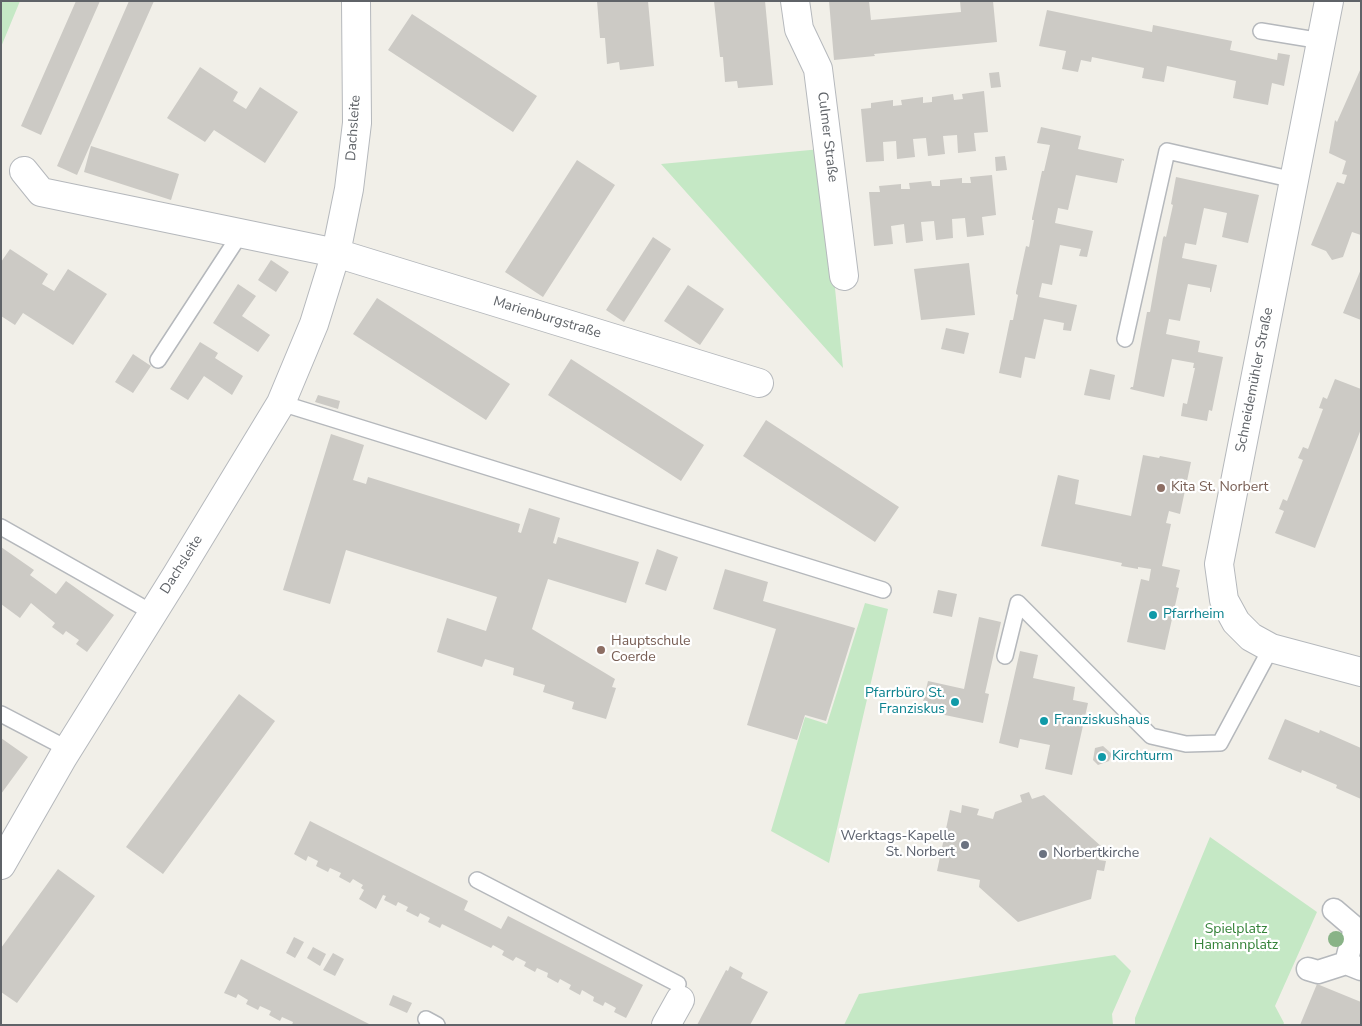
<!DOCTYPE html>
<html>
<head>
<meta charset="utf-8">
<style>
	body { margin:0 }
	#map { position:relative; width:1362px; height:1026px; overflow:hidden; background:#f1efe8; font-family:"Nunito Sans",sans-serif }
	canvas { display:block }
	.frame { position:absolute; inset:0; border:2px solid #5f6368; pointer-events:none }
</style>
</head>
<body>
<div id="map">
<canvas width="1362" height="1026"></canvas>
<div class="frame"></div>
</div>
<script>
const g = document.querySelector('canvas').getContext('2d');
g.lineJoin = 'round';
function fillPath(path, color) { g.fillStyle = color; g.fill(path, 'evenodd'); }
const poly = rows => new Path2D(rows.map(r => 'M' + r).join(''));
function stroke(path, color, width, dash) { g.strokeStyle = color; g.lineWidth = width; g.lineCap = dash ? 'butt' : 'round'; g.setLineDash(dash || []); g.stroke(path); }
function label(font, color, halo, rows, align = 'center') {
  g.font = font + ' "Nunito Sans",sans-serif'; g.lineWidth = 4.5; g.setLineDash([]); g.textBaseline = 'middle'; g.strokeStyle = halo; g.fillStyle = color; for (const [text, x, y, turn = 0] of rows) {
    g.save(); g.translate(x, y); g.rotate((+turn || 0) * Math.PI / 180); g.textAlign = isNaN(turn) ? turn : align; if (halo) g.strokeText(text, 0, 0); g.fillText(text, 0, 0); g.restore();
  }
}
fillPath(poly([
	[1,1,20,1,1,47],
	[821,149,843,368,661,164],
	[865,603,888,609,829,863,771,831,805,717,827,724],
	[1210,837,1317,912,1275,1006,1284,1023,1283,1025,1135,1025,1135,1018],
	[1115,955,1131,971,1112,1014,1113,1025,844,1025,859,994]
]), '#c5e8c5');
fillPath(poly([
	[76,1,100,1,41,135,21,126],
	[129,1,154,1,77,175,57,166],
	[597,1,648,1,654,66,620,70,619,62,607,64,605,38,600,38],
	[714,1,765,1,773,85,738,88,737,81,725,82,723,57,720,57],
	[829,1,869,1,871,20,961,12,960,1,993,1,997,42,874,54,875,56,834,60],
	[1047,10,1152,32,1153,25,1232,41,1230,50,1277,60,1278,53,1290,55,1284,86,1272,83,1268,105,1233,98,1236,81,1172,67,1167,66,1164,82,1142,78,1144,68,1092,57,1091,62,1081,60,1078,72,1062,69,1066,51,1039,46],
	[412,14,537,96,513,132,388,50],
	[200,67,238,92,233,101,246,109,260,87,298,112,265,163,214,130,205,142,167,118],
	[1361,68,1361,235,1352,232,1343,257,1332,260,1326,251,1311,245,1337,182,1344,184,1347,175,1342,174,1346,161,1329,153,1335,120,1337,122],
	[999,72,1001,87,991,88,989,73],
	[984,91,988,132,974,133,976,151,958,153,957,135,943,136,945,154,928,156,926,138,913,139,915,157,897,159,896,141,883,142,884,161,866,162,861,109,871,108,871,103,893,100,893,106,902,105,901,100,923,97,923,103,932,102,932,97,953,94,954,100,963,99,962,94],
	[1041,127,1081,136,1078,149,1124,159,1124,161,1122,160,1117,183,1076,175,1068,210,1058,208,1055,223,1093,231,1087,257,1079,256,1081,249,1060,245,1052,285,1042,283,1039,297,1077,305,1071,331,1063,330,1064,323,1044,319,1035,359,1025,357,1021,378,999,373,1010,320,1013,320,1018,295,1016,294,1016,292,1026,246,1029,247,1034,220,1032,220,1032,218,1042,171,1044,171,1050,145,1037,143],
	[91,146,179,174,171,200,84,172],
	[1005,156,1007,170,996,171,995,157],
	[577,160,615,185,543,297,505,272],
	[992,175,996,215,982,217,984,235,967,237,965,218,952,219,953,238,936,240,934,221,921,222,923,241,906,243,904,224,891,226,893,244,874,246,869,192,880,192,879,186,901,184,901,189,910,189,909,183,931,181,932,186,940,186,940,180,962,178,962,183,971,183,970,177],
	[1176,177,1259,195,1248,243,1222,237,1227,213,1204,208,1196,245,1185,243,1182,258,1217,265,1211,292,1210,292,1210,288,1188,284,1180,321,1169,319,1166,334,1200,341,1198,352,1223,357,1212,411,1209,410,1207,421,1181,416,1183,403,1187,404,1195,368,1193,368,1194,363,1172,359,1164,397,1130,389,1131,387,1133,387,1147,312,1150,312,1163,238,1164,236,1166,237,1173,205,1171,204],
	[653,237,671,249,624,322,606,310],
	[10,249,48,274,42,284,54,291,68,269,107,294,73,345,23,313,15,325,1,316,1,262],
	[271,260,289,272,276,292,258,280],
	[969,263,975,315,921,320,914,269],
	[1361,269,1361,320,1343,313],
	[238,284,256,296,242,316,270,335,258,352,213,323],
	[688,285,724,309,700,345,664,321],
	[377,298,510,384,486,420,353,334],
	[946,328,969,333,964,354,941,349],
	[200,342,218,353,215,358,243,376,232,395,204,376,188,400,170,389],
	[133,354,151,366,133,393,115,382],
	[571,359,704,445,681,481,548,395],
	[1090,369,1115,375,1110,400,1084,395],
	[1335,379,1361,389,1361,429,1315,548,1275,533,1284,511,1279,509,1283,499,1287,501,1303,460,1298,458,1303,447,1308,449,1323,409,1319,408,1323,397,1327,399],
	[318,395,340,401,338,409,315,402],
	[766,420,899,507,875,542,743,456],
	[331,434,364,445,353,480,366,484,368,477,520,524,518,532,521,533,529,508,560,518,553,543,556,544,558,537,639,562,626,603,548,579,532,629,615,679,612,687,616,688,606,719,572,709,574,702,543,692,545,685,513,675,514,668,485,659,482,667,437,652,447,618,486,631,497,597,346,550,330,604,283,590],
	[1143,455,1159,458,1160,456,1191,462,1180,514,1169,511,1166,523,1171,524,1162,566,1180,570,1176,587,1179,588,1165,650,1127,642,1141,579,1149,581,1151,569,1138,567,1138,569,1121,566,1122,563,1041,546,1058,475,1079,480,1075,504,1131,516],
	[1,547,34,570,30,575,56,594,66,581,114,615,87,652,76,644,79,640,66,631,63,635,52,627,55,623,31,603,20,618,1,604],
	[657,549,678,557,666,591,645,584],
	[725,569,768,582,763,601,855,628,826,721,805,715,797,740,747,725,776,629,713,609],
	[938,590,957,594,952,617,933,613],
	[979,617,1001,622,985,693,989,694,983,723,921,710,928,681,964,689],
	[1020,651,1038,655,1033,678,1075,687,1073,700,1088,703,1072,775,1045,769,1050,745,1020,739,1018,748,999,743],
	[239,694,275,721,163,874,126,847],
	[1285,719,1319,733,1320,730,1361,748,1361,799,1336,788,1337,785,1302,770,1301,773,1268,759],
	[1,738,28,757,1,794],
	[1103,746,1112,754,1109,761,1098,765,1093,760,1095,748],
	[1029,792,1032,799,1044,795,1102,847,1099,860,1106,861,1104,871,1097,870,1091,899,1018,922,979,887,980,880,937,871,950,810,961,813,962,805,979,809,977,815,993,819,995,812,1022,802,1020,795],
	[310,821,468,901,464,910,501,929,508,916,643,985,626,1018,614,1012,616,1008,605,1002,603,1006,593,1001,594,997,582,990,580,995,569,989,571,985,560,979,558,983,547,977,548,973,537,968,535,972,524,966,526,962,516,957,513,961,502,955,504,951,493,945,491,948,442,924,440,928,428,922,430,918,420,913,418,917,406,911,408,907,398,902,396,906,384,900,386,896,383,895,376,909,359,899,364,890,361,888,363,885,353,879,350,883,339,877,341,873,330,868,328,872,316,866,318,861,308,856,306,861,294,854],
	[58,869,95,896,17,1003,1,992,1,948],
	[294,937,304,942,295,958,286,953],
	[313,947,326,954,320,966,307,958],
	[333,953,344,959,335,976,323,970],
	[241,959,308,993,371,1025,292,1025,293,1022,282,1017,280,1021,269,1015,271,1011,260,1006,258,1010,246,1004,248,1000,238,994,236,998,224,993],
	[730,966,743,973,741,978,768,992,750,1025,697,1025,726,970,728,971],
	[1317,984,1361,1002,1361,1025,1300,1025],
	[393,995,412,1003,407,1013,389,1005]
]), '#cccac5');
const service = poly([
	[1261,31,1322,41],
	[1125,339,1167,151,1294,180],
	[158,360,241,233],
	[281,403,883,590],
	[1,527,153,613],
	[1005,656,1018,603,1151,736,1186,744,1220,743,1271,648],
	[1,714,68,749],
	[477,880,678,984],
	[426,1019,437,1025]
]);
const pedestrian = poly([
	[1334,910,1355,928,1346,963,1361,969],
	[1308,969,1318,972,1346,963]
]);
const minor = poly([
	[795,1,799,29,818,69,844,276],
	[1329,1,1219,564,1224,600,1236,622,1251,637,1271,648,1361,672],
	[24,171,41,192,336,253,759,383],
	[1,865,63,757,176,576,281,403,314,324,336,253,349,189,357,123,356,1],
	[666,1025,680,1000]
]);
stroke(service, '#b5b8bc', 18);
stroke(pedestrian, '#b5b8bc', 25);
stroke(minor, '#b5b8bc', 30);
stroke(service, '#fff', 15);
stroke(pedestrian, '#fff', 22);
stroke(minor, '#fff', 28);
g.fillStyle = '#89b387';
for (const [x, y] of [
	[1336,939]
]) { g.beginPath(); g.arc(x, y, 8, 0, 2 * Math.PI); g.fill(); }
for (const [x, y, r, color] of [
	[1161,488,5,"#8d6e63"],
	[1153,615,5,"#0f9aa8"],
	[601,650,5,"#8d6e63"],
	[955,702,5,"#0f9aa8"],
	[1044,721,5,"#0f9aa8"],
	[1102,757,5,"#0f9aa8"],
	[965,845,5,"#6b7280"],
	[1043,854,5,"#6b7280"]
]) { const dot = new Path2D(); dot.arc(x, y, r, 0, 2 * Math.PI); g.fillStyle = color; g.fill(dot); stroke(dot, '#fff', 2); }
label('14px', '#5f6368', '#fff', [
	["Dachsleite",354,128,-86],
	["Culmer Straße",827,137,83],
	["Marienburgstraße",547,318,17],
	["Schneidemühler Straße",1255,380,-79],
	["Dachsleite",182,565,-58]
]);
label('14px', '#785e54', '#fff', [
	["Kita St. Norbert",1171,488],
	["Hauptschule",611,642],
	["Coerde",611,658]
], 'left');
label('14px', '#0d838f', '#fff', [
	["Pfarrheim",1163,615],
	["Pfarrbüro St.",945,694,"right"],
	["Franziskus",945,710,"right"],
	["Franziskushaus",1054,721],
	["Kirchturm",1112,757]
], 'left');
label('14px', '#5b616d', '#fff', [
	["Werktags-Kapelle",955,837],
	["St. Norbert",955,853],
	["Norbertkirche",1053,854,"left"]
], 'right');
label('14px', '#348238', '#fff', [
	["Spielplatz",1236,930],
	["Hamannplatz",1236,946]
]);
</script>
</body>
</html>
